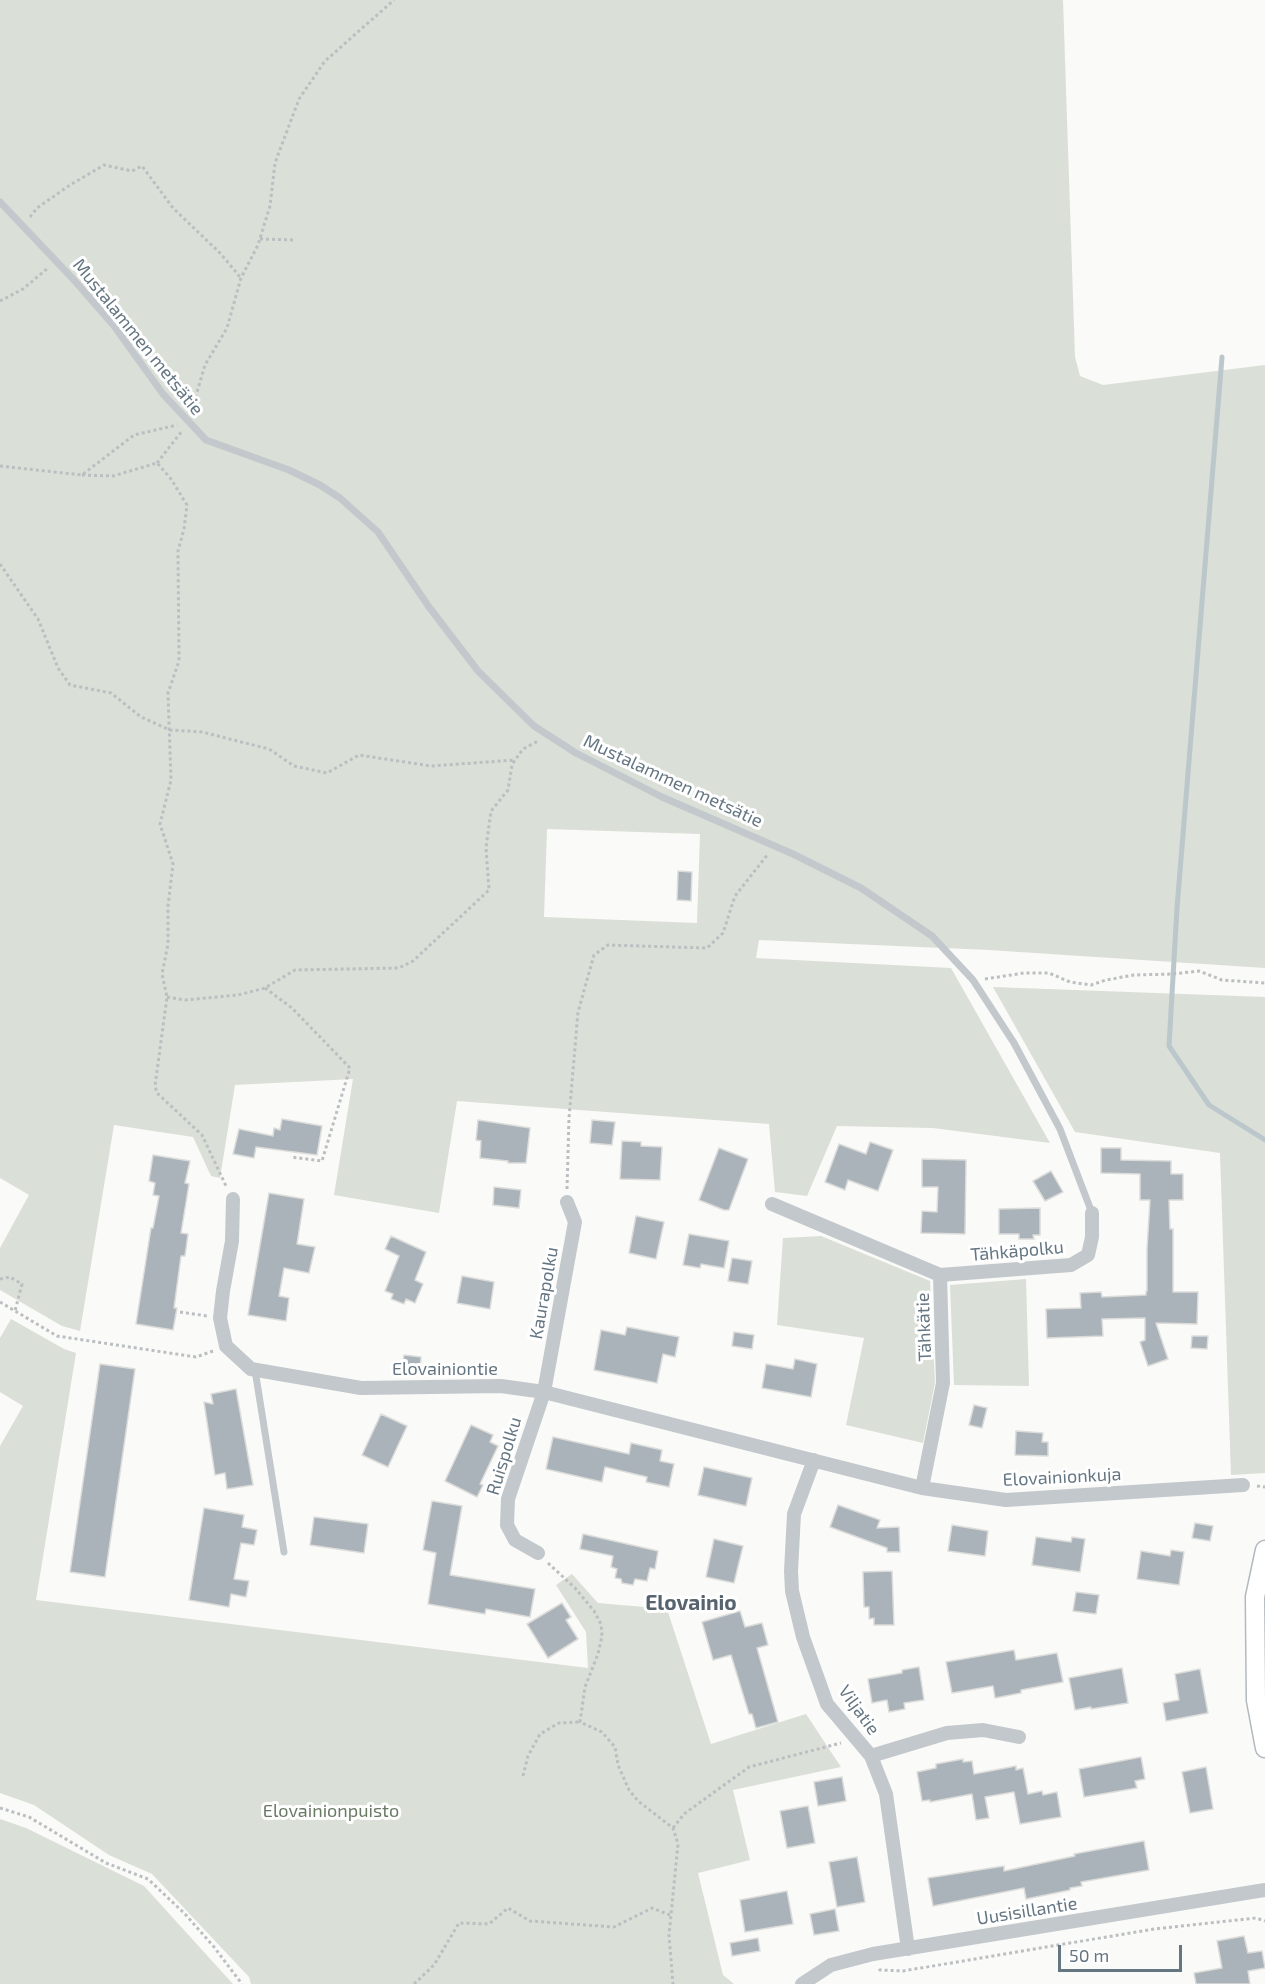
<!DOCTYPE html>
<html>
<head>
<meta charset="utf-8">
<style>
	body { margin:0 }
	#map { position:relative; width:1265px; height:1984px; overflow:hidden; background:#fafaf8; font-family:"Exo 2",sans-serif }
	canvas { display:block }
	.scale { position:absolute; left:1058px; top:1945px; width:124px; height:27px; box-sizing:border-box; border:3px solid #657683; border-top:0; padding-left:8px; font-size:18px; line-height:21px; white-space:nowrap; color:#657683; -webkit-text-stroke:4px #fff; paint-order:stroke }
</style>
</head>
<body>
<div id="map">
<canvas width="1265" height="1984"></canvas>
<div class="scale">50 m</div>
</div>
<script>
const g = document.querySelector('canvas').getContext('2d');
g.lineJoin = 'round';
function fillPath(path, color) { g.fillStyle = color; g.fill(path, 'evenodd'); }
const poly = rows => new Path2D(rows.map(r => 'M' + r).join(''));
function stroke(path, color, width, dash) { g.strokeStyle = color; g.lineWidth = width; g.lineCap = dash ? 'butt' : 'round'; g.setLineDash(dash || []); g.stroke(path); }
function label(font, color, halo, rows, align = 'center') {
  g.font = font + ' "Exo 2",sans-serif'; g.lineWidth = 6; g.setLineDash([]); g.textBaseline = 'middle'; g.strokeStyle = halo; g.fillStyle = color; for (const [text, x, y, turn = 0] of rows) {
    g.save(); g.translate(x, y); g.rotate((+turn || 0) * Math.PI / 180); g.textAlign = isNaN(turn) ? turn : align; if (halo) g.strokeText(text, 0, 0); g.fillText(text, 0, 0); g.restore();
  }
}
fillPath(poly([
	[0,0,1063,0,1075,357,1080,376,1103,385,1265,365,1265,968,989,950,759,940,756,958,951,968,1050,1143,933,1128,837,1126,807,1196,775,1192,769,1124,457,1101,439,1213,334,1195,353,1079,235,1085,220,1178,211,1176,193,1137,114,1125,80,1331,62,1326,0,1290,0,1248,29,1195,0,1178],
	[547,829,700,834,697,923,544,917],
	[993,987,1265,997,1265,1473,1231,1475,1220,1153,1075,1132],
	[821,1236,930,1281,935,1383,923,1443,846,1425,864,1338,777,1325,783,1238],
	[1026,1279,1029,1386,954,1385,950,1285],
	[11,1319,64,1349,76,1353,36,1600,588,1668,586,1632,556,1585,572,1574,598,1603,667,1609,711,1744,806,1714,841,1767,733,1790,750,1860,698,1873,723,1975,734,1984,251,1984,249,1977,152,1874,109,1855,34,1805,0,1793,0,1446,23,1406,0,1392,0,1338],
	[0,1819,26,1828,144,1886,233,1984,0,1984]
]), '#dadfd7');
stroke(poly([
	[1222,357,1177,908,1169,1046,1209,1105,1265,1140]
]), '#bbc7cb', 5);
const building = poly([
	[678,871,692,872,691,901,677,900,678,871],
	[282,1119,322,1126,317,1155,256,1147,254,1158,233,1154,239,1129,273,1136,274,1128,280,1130,282,1119],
	[478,1120,530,1128,526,1163,508,1163,508,1161,480,1158,481,1141,476,1140,478,1120],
	[592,1120,615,1122,612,1145,590,1143,592,1120],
	[622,1141,641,1142,641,1146,662,1147,660,1180,620,1179,622,1141],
	[870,1142,893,1150,878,1191,848,1180,845,1190,825,1182,839,1144,866,1154,870,1142],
	[719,1148,748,1159,729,1210,724,1210,699,1200,719,1148],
	[1101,1148,1121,1148,1121,1160,1171,1161,1171,1174,1183,1174,1183,1200,1169,1200,1170,1229,1173,1229,1173,1292,1198,1292,1197,1324,1156,1323,1168,1359,1148,1366,1140,1342,1145,1340,1145,1318,1102,1319,1103,1336,1047,1338,1046,1309,1081,1308,1080,1293,1101,1292,1102,1297,1146,1295,1146,1291,1147,1291,1147,1249,1150,1200,1140,1200,1140,1174,1101,1173,1101,1148],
	[153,1155,190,1161,185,1183,189,1184,181,1233,188,1234,185,1256,181,1256,174,1308,177,1308,173,1330,136,1324,151,1228,153,1228,159,1196,153,1195,155,1183,149,1181,153,1155],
	[922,1159,966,1160,965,1234,921,1233,922,1211,937,1212,938,1187,922,1187,922,1159],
	[1051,1171,1063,1192,1045,1201,1033,1181,1051,1171],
	[494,1187,521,1190,519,1208,493,1205,494,1187],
	[269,1193,304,1199,297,1244,315,1247,309,1273,284,1268,279,1296,289,1298,286,1321,248,1315,269,1193],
	[1040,1208,1040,1235,1033,1235,1034,1239,1019,1239,1019,1234,999,1234,999,1209,1040,1208],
	[636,1216,664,1222,656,1259,629,1253,636,1216],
	[689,1234,729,1241,724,1268,701,1264,700,1268,683,1265,689,1234],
	[391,1236,426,1252,415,1280,423,1284,415,1303,406,1299,404,1304,391,1299,393,1294,385,1291,399,1256,385,1249,391,1236],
	[732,1258,752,1261,748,1284,728,1281,732,1258],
	[462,1276,494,1282,490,1309,457,1303,462,1276],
	[627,1327,679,1337,675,1357,663,1354,657,1383,594,1370,601,1330,625,1335,627,1327],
	[734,1332,754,1335,752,1349,732,1346,734,1332],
	[1192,1336,1208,1336,1207,1349,1191,1348,1192,1336],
	[404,1355,421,1357,420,1371,402,1369,404,1355],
	[795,1359,817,1364,811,1397,762,1388,766,1364,793,1369,795,1359],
	[100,1364,135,1369,105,1577,70,1572,100,1364],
	[236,1389,253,1485,227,1489,225,1473,215,1475,204,1402,213,1404,211,1394,236,1389],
	[974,1405,987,1408,982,1428,969,1425,974,1405],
	[381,1414,407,1426,388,1467,362,1455,381,1414],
	[471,1425,493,1435,490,1442,498,1446,480,1484,483,1485,477,1497,445,1481,471,1425],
	[1016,1431,1043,1433,1042,1442,1048,1442,1048,1456,1015,1455,1016,1431],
	[553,1437,629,1454,631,1443,662,1450,660,1461,674,1464,669,1487,646,1482,647,1477,605,1467,602,1482,546,1469,553,1437],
	[704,1467,752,1478,746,1506,698,1495,704,1467],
	[432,1501,462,1506,450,1575,535,1589,530,1617,486,1609,485,1614,428,1604,436,1553,423,1550,432,1501],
	[838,1505,880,1520,877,1528,899,1527,900,1552,887,1552,887,1548,830,1527,838,1505],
	[204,1508,244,1515,242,1527,257,1530,254,1545,241,1543,234,1579,249,1581,246,1597,231,1594,229,1607,189,1600,204,1508],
	[314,1517,368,1524,364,1553,310,1545,314,1517],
	[1195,1523,1213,1526,1210,1541,1192,1538,1195,1523],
	[952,1525,988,1531,985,1556,948,1551,952,1525],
	[583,1534,658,1551,655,1569,650,1568,647,1581,635,1579,633,1585,622,1583,621,1579,615,1578,617,1569,611,1567,613,1556,580,1549,583,1534],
	[1036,1537,1071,1542,1072,1537,1085,1539,1080,1572,1032,1565,1036,1537],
	[714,1539,743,1546,734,1583,706,1577,714,1539],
	[1171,1550,1184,1552,1179,1585,1137,1579,1141,1551,1170,1556,1171,1550],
	[892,1571,894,1625,874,1625,874,1618,869,1619,869,1607,864,1607,863,1572,892,1571],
	[1076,1592,1099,1595,1096,1614,1073,1611,1076,1592],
	[562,1603,571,1617,566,1620,578,1639,548,1658,527,1624,562,1603],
	[740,1611,745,1627,762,1623,768,1645,757,1648,778,1722,756,1728,752,1714,749,1714,731,1655,713,1660,702,1622,740,1611],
	[1014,1650,1016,1660,1057,1653,1063,1682,1021,1690,1021,1693,995,1698,993,1686,952,1693,946,1662,1014,1650],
	[919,1667,924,1700,904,1703,905,1709,889,1712,887,1700,872,1703,868,1679,902,1673,902,1670,919,1667],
	[1122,1668,1128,1703,1091,1709,1091,1707,1075,1710,1069,1678,1122,1668],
	[1200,1669,1208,1713,1166,1721,1163,1703,1179,1700,1175,1674,1200,1669],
	[1141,1757,1145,1779,1135,1781,1137,1788,1084,1797,1079,1769,1141,1757],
	[963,1759,963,1762,972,1761,974,1774,1016,1766,1016,1770,1023,1768,1028,1794,1042,1791,1043,1795,1057,1792,1061,1817,1020,1824,1014,1792,985,1797,989,1818,976,1820,972,1794,930,1802,930,1800,922,1801,917,1772,936,1768,936,1764,963,1759],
	[1206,1767,1213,1809,1190,1813,1182,1772,1206,1767],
	[842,1777,846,1801,818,1806,814,1782,842,1777],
	[808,1806,815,1843,787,1848,780,1811,808,1806],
	[1144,1841,1149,1870,1081,1882,1082,1886,1070,1888,1070,1890,1026,1899,1024,1888,933,1906,928,1878,1004,1866,1004,1871,1075,1856,1074,1854,1144,1841],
	[857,1857,865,1902,837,1907,829,1862,857,1857],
	[787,1891,793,1924,745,1932,740,1900,787,1891],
	[835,1909,839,1931,814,1935,810,1914,835,1909],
	[1244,1936,1248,1953,1262,1951,1265,1968,1248,1971,1250,1984,1196,1984,1194,1973,1222,1968,1217,1941,1244,1936],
	[758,1938,760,1951,732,1956,730,1943,758,1938]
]);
fillPath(building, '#aab3b9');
stroke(building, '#dcdcda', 1.5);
const secondary = poly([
	[1265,1550,1255,1597,1256,1700,1265,1748]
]);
stroke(secondary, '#b3babf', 21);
stroke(poly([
	[30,217,37,208,70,185,104,165,132,171,142,166,173,208,221,254,240,277],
	[260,239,296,240],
	[0,301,23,289,48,268],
	[192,409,205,365,227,328,241,278,258,245,270,206,275,163,299,99,325,61,394,0],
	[157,463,182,431],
	[0,466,82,475,134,435,177,425],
	[82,475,113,476,157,463,171,479,187,505,184,529,178,551,179,661,168,693,171,780,160,824,173,864,168,906,168,944,162,974,167,997,155,1086,157,1093,202,1135,226,1186],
	[0,564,38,619,58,668,70,685,111,693,141,717,170,730,202,732,269,749,294,766,327,773,359,755,431,766,515,760],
	[985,979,1024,973,1049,973,1070,982,1091,985,1106,980,1134,975,1173,974,1199,971,1222,980,1265,983],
	[265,988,292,1008,350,1068,322,1161,291,1157],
	[167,997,185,1000,238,995,265,988,295,970,399,968,413,961,489,890,486,848,491,811,508,790,512,765,515,760,523,749,538,741],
	[567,1189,569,1118,578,1012,594,955,608,945,707,948,723,933,735,896,768,854],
	[0,1279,10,1277,22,1284,15,1311],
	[0,1302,57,1336,196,1357,213,1351],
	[180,1312,207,1316],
	[1257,1486,1265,1487],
	[548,1563,575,1588,594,1611,601,1624,602,1636,598,1654,585,1687,580,1722,602,1732,615,1747,618,1765,629,1790,638,1801,673,1828,678,1844,669,1935,673,1984],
	[523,1776,528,1756,540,1734,559,1723,580,1722],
	[0,1808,29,1817,106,1863,148,1879,184,1913,214,1947,242,1984],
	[673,1828,684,1814,749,1767,841,1743],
	[879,1969,880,1970,903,1971,1154,1929,1256,1918,1265,1921],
	[414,1984,434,1965,459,1923,489,1924,508,1908,530,1921,614,1927,652,1908,670,1915]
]), '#bbbfc2', 3, [3, 3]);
stroke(poly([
	[0,202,74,280,114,326,163,394,206,440,289,470,320,485,340,498,378,532,429,607,478,671,534,726,576,753,662,797,793,854,861,888,932,936,973,980,1014,1043,1060,1129,1092,1213],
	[255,1370,284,1552]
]), '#c3c8cc', 7);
stroke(poly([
	[233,1199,232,1241,223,1291,220,1318,226,1346,251,1369,361,1388,501,1386,544,1392,922,1488,1006,1500,1243,1485],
	[772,1204,940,1275,943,1383,922,1488],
	[940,1275,1071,1265,1088,1255,1092,1237,1092,1213],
	[814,1460,794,1514,791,1571,792,1591,803,1637,827,1704,871,1756,886,1794,908,1949],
	[538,1553,515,1540,507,1525,508,1499,544,1392,575,1222,567,1202],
	[871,1756,947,1733,983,1730,1019,1737],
	[802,1984,831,1965,873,1954,1265,1890]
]), '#c3c8cc', 14);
stroke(secondary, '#fff', 18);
label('18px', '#657683', '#fff', [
	["Mustalammen metsätie",138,337,51],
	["Mustalammen metsätie",673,781,25],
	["Tähkäpolku",1017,1251,-5],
	["Kaurapolku",544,1293,-80],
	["Tähkätie",924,1327,-92],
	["Elovainiontie",445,1369],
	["Ruispolku",504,1456,-73],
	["Elovainionkuja",1062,1477,-3],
	["Viljatie",859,1710,54],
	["Uusisillantie",1027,1911,-9]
]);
label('18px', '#687a64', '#fff', [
	["Elovainionpuisto",331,1811]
]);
label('bold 21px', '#57646e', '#fff', [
	["Elovainio",691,1603]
]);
</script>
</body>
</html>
